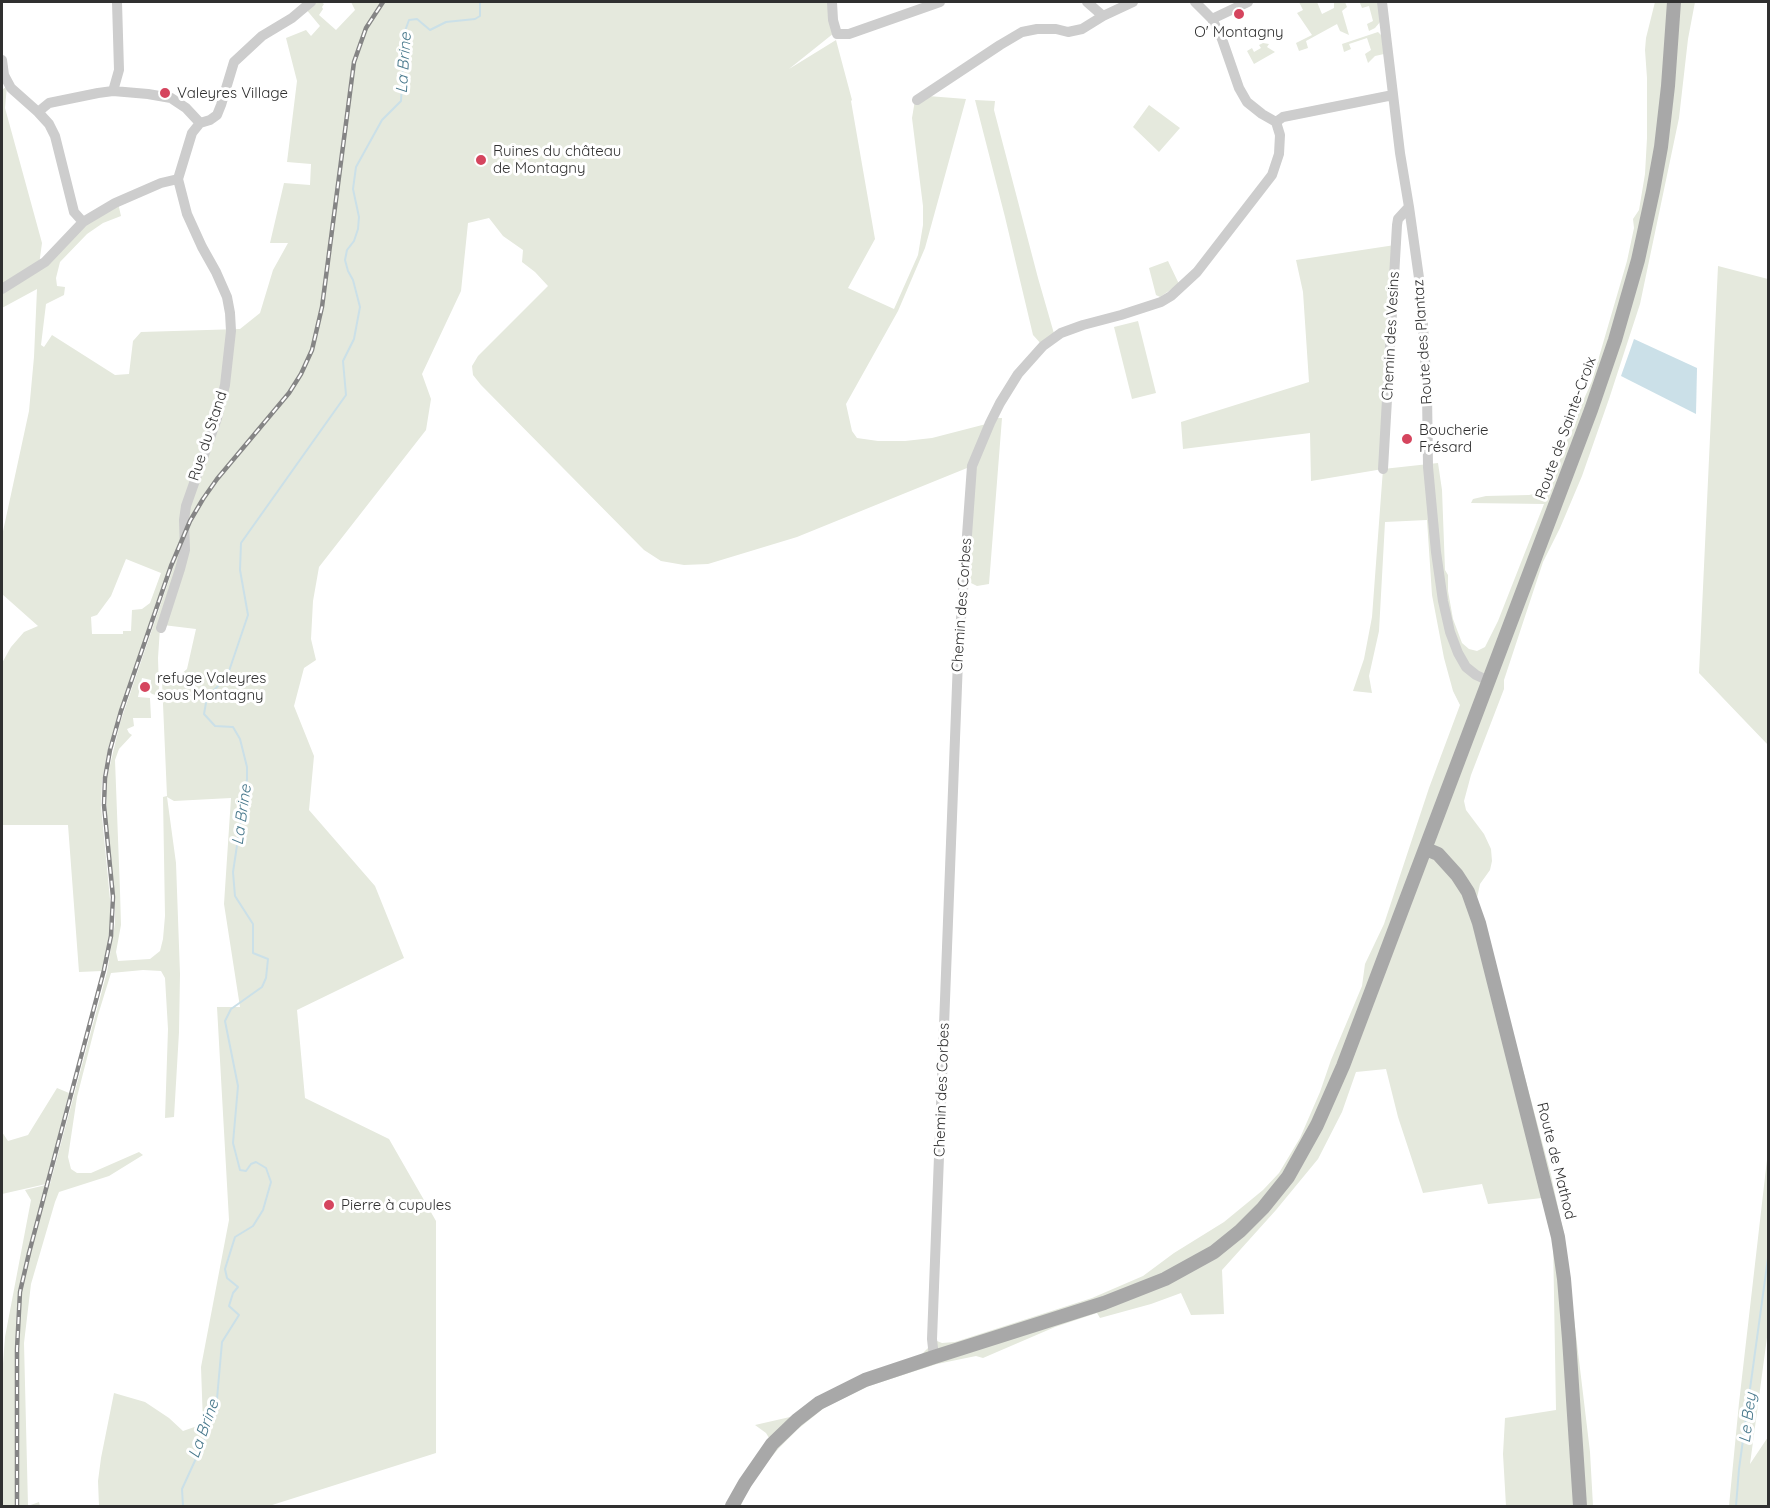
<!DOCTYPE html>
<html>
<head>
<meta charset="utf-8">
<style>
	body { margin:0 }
	#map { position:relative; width:1770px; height:1508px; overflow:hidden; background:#fff; font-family:Quicksand,sans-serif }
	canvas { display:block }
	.frame { position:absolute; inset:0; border:3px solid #303030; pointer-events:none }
</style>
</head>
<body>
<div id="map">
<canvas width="1770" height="1508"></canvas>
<div class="frame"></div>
</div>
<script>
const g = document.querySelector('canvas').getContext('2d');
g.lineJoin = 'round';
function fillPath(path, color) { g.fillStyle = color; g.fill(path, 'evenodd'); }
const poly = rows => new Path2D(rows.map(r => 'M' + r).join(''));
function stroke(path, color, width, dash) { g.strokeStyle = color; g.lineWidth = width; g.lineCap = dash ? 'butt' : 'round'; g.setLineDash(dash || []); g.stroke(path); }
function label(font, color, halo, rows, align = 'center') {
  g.font = font + ' Quicksand,sans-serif'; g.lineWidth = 6; g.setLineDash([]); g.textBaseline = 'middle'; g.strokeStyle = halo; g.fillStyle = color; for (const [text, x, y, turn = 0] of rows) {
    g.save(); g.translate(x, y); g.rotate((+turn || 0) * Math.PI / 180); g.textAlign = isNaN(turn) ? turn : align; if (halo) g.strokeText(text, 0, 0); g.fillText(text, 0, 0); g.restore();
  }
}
fillPath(poly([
	[312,2,321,2,324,4,322,7,323,9,319,15,336,30,355,10,351,2,829,2,831,21,834,33,789,69,836,40,852,100,851,101,875,239,848,288,894,309,918,255,923,225,923,206,912,118,915,100,928,96,966,99,925,248,898,311,846,404,852,431,857,438,878,441,905,441,932,438,990,423,996,418,1002,418,989,584,977,586,969,582,963,585,972,466,797,537,708,564,684,565,661,561,644,550,481,385,473,375,472,366,478,356,548,286,535,272,522,262,523,250,503,236,489,218,468,223,461,291,422,374,431,399,426,430,319,567,313,601,311,639,316,660,304,668,294,706,314,756,309,810,375,886,404,958,297,1010,305,1098,389,1139,436,1221,436,1453,269,1506,99,1506,98,1481,101,1458,114,1393,145,1402,169,1418,183,1431,203,1424,201,1367,229,1220,217,1007,240,1007,224,904,231,798,174,801,167,797,176,863,180,974,179,1032,174,1117,165,1118,168,1029,165,978,161,971,143,970,111,973,98,1015,77,1097,68,1157,71,1169,77,1173,91,1173,139,1152,143,1155,109,1176,59,1192,55,1202,31,1284,24,1343,28,1506,39,1502,40,1506,2,1506,2,1377,5,1337,31,1200,25,1190,50,1184,107,972,115,923,115,899,107,827,106,782,120,723,184,536,184,550,179,569,160,628,158,658,159,691,156,695,152,694,150,692,151,680,142,678,138,697,150,698,151,718,133,718,134,726,127,729,129,733,132,735,119,749,115,760,120,891,121,925,116,952,118,961,150,959,160,951,163,939,165,916,163,797,167,796,162,681,178,677,187,669,196,629,163,625,181,570,185,550,185,529,170,565,108,749,102,781,101,806,110,899,111,923,108,945,102,971,79,972,68,825,2,825,2,663,11,647,24,632,38,626,2,594,2,536,29,411,34,357,37,289,2,308,2,90,7,86,5,108,42,243,39,265,10,284,45,263,84,223,118,203,121,216,103,223,87,234,60,262,56,278,57,286,65,287,64,295,46,304,41,345,44,347,52,335,115,375,129,374,133,341,141,332,240,329,260,313,273,270,288,243,270,243,284,183,310,185,311,164,287,162,297,81,286,38,306,30,311,36,320,26,305,8],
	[126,559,161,573,150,603,142,609,132,610,131,631,123,631,123,634,92,634,91,617,97,615,111,596],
	[1299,2,1317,2,1322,14,1334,8,1334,2,1345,2,1347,7,1342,11,1349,35,1340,31,1337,24,1306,41,1308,48,1299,51,1296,43,1312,35,1297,13,1303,10],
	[1365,2,1378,2,1380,22,1375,28,1369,31,1367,24,1373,21,1369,6,1362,8,1360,3],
	[1655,2,1695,2,1688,39,1679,118,1640,304,1609,399,1582,476,1560,528,1543,562,1504,680,1504,689,1471,775,1464,801,1466,810,1484,834,1491,849,1492,861,1490,870,1480,884,1477,898,1551,1175,1564,1235,1590,1452,1593,1506,1506,1506,1503,1454,1505,1418,1556,1410,1553,1238,1542,1198,1488,1204,1482,1184,1423,1193,1398,1117,1386,1069,1356,1072,1342,1112,1318,1159,1276,1210,1222,1270,1224,1314,1191,1315,1181,1293,1151,1304,1100,1318,1097,1313,1055,1327,983,1358,976,1356,937,1364,869,1386,824,1408,798,1429,779,1448,763,1467,745,1495,741,1506,727,1506,733,1492,752,1462,769,1438,766,1433,755,1425,790,1417,816,1399,920,1356,928,1348,932,1339,942,1343,955,1342,1092,1298,1143,1276,1174,1253,1224,1222,1263,1190,1279,1173,1300,1138,1320,1092,1331,1060,1362,986,1365,964,1384,924,1429,788,1460,705,1453,691,1444,658,1432,595,1427,520,1385,522,1379,631,1369,676,1372,693,1353,691,1364,659,1372,617,1383,469,1311,481,1310,433,1183,449,1181,422,1309,382,1303,292,1296,260,1395,245,1383,469,1438,463,1442,490,1445,570,1448,575,1448,591,1453,619,1462,643,1469,649,1477,651,1485,647,1498,621,1544,504,1471,503,1473,499,1486,496,1529,495,1543,492,1551,484,1574,421,1592,381,1627,261,1634,228,1633,219,1639,210,1645,174,1647,138,1647,78,1645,50,1646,38],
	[1378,32,1382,36,1384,54,1375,56,1368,63,1365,54,1371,50,1367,38,1349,44,1351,49,1344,52,1342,44],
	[1263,43,1269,44,1267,47,1275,52,1254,64,1247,51,1252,48,1254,52,1261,48,1259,45],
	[975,100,995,101,994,110,1038,278,1055,337,1043,346,1033,335,1005,217],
	[1149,105,1180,128,1159,152,1133,127],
	[1168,261,1179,284,1160,297,1156,295,1149,268],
	[1718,266,1768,279,1768,745,1699,673],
	[1138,321,1156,393,1132,399,1114,327],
	[57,1088,69,1093,46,1184,2,1194,2,1132,8,1141,28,1135],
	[1768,1151,1768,1330,1750,1464,1768,1437,1768,1506,1729,1506,1739,1403]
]), '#e5e9dd');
fillPath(poly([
	[1634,339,1697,368,1696,414,1621,376]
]), '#cbe0e8');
stroke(poly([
	[183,1506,182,1489,204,1441,217,1399,222,1342,239,1315,229,1306,233,1293,238,1287,227,1278,225,1269,235,1237,253,1226,263,1210,271,1182,266,1168,256,1162,251,1164,246,1171,240,1170,233,1143,238,1086,225,1021,231,1009,262,987,266,978,268,959,253,953,253,924,235,896,233,872,247,779,247,767,240,739,233,727,215,726,204,714,207,697,227,677,248,615,240,570,241,543,346,395,343,361,354,339,360,307,353,280,348,271,345,260,347,250,354,241,358,229,359,217,353,189,356,167,382,120,401,101,405,31,409,20,417,19,430,30,446,22,475,19,480,16,480,2],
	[1736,1506,1739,1469,1768,1258]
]), '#cbe0e8', 2);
stroke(poly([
	[832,2,833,20,837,34,849,34,940,2],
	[1087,2,1103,16],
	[1195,2,1212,19,1222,39,1239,88,1247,102,1262,114,1276,122],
	[1382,2,1400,153,1409,207,1421,292,1427,392,1428,467,1436,552,1443,601,1450,632,1458,653,1466,667,1476,675,1489,681],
	[1212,19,1248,2],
	[2,60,4,75,11,88,38,112,49,124,55,136,74,212,83,222],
	[113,91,119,70,117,2],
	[917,100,1000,45,1022,32,1037,29,1056,29,1068,32,1082,29,1103,16,1133,2],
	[38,112,49,103,98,93,113,91,148,94,171,98,186,108,200,123],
	[2,289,45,262,83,222,115,203,161,183,178,179],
	[1383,469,1397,225,1398,219,1409,207],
	[161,628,180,569,185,550,184,520,186,506,217,418,225,385,231,331,230,313,227,297,216,272,202,247,187,214,178,179,192,133,200,123,210,120,217,115,221,105,234,62,262,36,292,18,311,2],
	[934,1357,932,1339,958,660,972,466,990,423,1000,403,1018,374,1043,346,1061,333,1083,325,1121,315,1161,302,1171,296,1197,272,1272,175,1279,154,1280,135,1276,122,1283,117,1393,95]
]), '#cdcdcd', 10);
stroke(poly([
	[1426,849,1438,854,1457,875,1468,892,1479,923,1558,1237,1564,1279,1569,1339,1580,1506],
	[732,1506,745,1483,772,1444,797,1420,819,1403,865,1380,934,1357,1104,1303,1165,1279,1214,1252,1240,1231,1263,1208,1288,1177,1317,1125,1343,1066,1591,410,1615,340,1638,260,1653,191,1661,147,1668,86,1674,2]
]), '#a8a8a8', 14);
const rail = poly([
	[17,1506,17,1349,20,1292,29,1253,104,970,111,936,113,897,104,805,105,778,110,750,121,711,171,566,190,521,203,499,217,479,289,393,301,374,312,350,322,307,354,62,366,28,383,2]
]);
stroke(rail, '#858585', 4.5);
stroke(rail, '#fff', 2, [7]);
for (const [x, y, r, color] of [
	[1239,14,6,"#d5455e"],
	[165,93,6,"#d5455e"],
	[481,160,6,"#d5455e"],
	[1407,439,6,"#d5455e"],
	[145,687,6,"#d5455e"],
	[329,1205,6,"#d5455e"]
]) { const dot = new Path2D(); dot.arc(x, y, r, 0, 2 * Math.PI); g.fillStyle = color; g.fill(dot); stroke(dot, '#fff', 2); }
label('15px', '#303030', '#fff', [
	["O' Montagny",1239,32,"center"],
	["Valeyres Village",177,93],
	["Ruines du château",493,151],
	["de Montagny",493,168],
	["Boucherie",1419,430],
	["Frésard",1419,447],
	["refuge Valeyres",157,678],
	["sous Montagny",157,695],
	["Pierre à cupules",341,1205]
], 'left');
label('15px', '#303030', '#fff', [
	["Chemin des Vesins",1391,336,-87],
	["Route des Plantaz",1423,342,-94],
	["Route de Sainte-Croix",1566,428,-70],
	["Rue du Stand",208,436,-72],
	["Chemin des Corbes",962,605,-86],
	["Chemin des Corbes",942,1090,-88],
	["Route de Mathod",1556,1161,76]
]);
label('italic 16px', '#46778b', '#fff', [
	["La Brine",404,63,-86],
	["La Brine",242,815,-82],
	["Le Bey",1748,1418,-83],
	["La Brine",204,1429,-70]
]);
</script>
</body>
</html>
